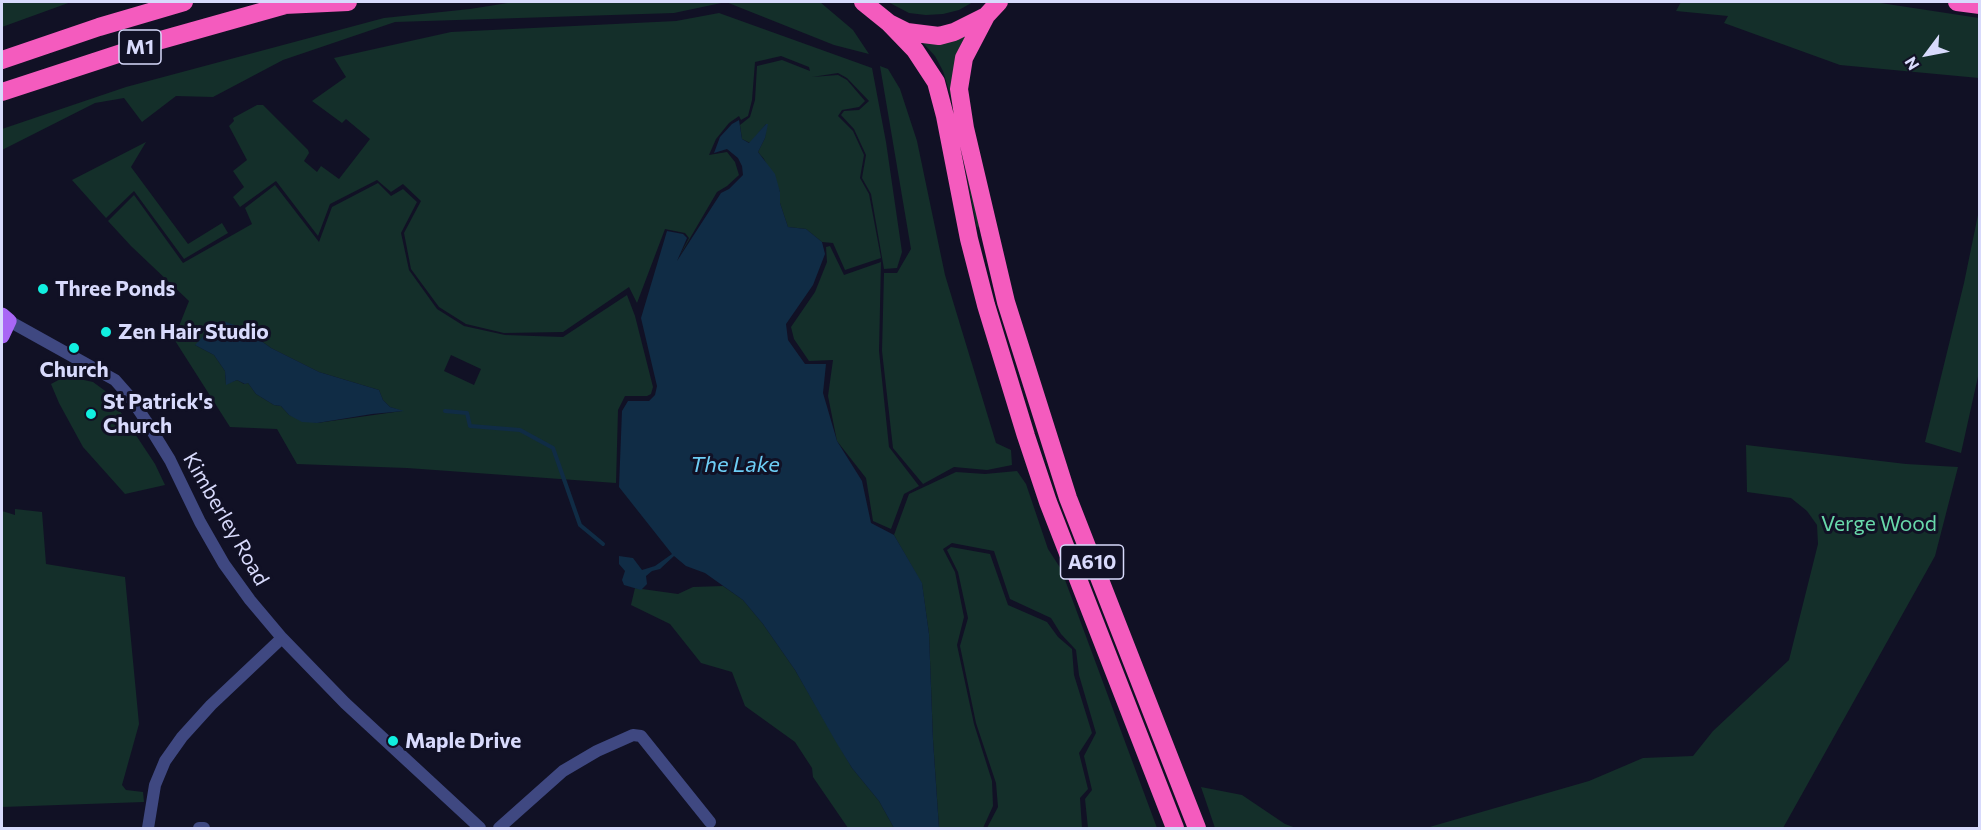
<!DOCTYPE html>
<html>
<head>
<meta charset="utf-8">
<style>
	body { margin:0 }
	#map { position:relative; width:1981px; height:830px; overflow:hidden; background:#111125; font-family:Commissioner,sans-serif }
	canvas { display:block }
	.frame { position:absolute; inset:0; border:3px solid #d8dafc; pointer-events:none }
	.north { position:absolute; left:1897px; top:24px; width:60px; height:60px; -webkit-text-stroke:4px #111125; paint-order:stroke; rotate:238deg; font-size:16px; font-weight:700; line-height:24px; text-align:center; color:#d8dafc }
	.north::after { content:''; display:block; margin:auto; width:21px; height:27px; background:#d8dafc; clip-path:polygon(50% 0,100% 100%,50% 72%,0 100%) }
</style>
</head>
<body>
<div id="map">
<canvas width="1981" height="830"></canvas>
<div class="frame"></div>
<div class="north">N</div>
</div>
<script>
const g = document.querySelector('canvas').getContext('2d');
g.lineJoin = 'round';
function fillPath(path, color) { g.fillStyle = color; g.fill(path, 'evenodd'); }
const poly = rows => new Path2D(rows.map(r => 'M' + r).join(''));
function stroke(path, color, width, dash) { g.strokeStyle = color; g.lineWidth = width; g.lineCap = dash ? 'butt' : 'round'; g.setLineDash(dash || []); g.stroke(path); }
function label(font, color, halo, rows, align = 'center') {
  g.font = font + ' Commissioner,sans-serif'; g.lineWidth = 6; g.setLineDash([]); g.textBaseline = 'middle'; g.strokeStyle = halo; g.fillStyle = color; for (const [text, x, y, turn = 0] of rows) {
    g.save(); g.translate(x, y); g.rotate((+turn || 0) * Math.PI / 180); g.textAlign = isNaN(turn) ? turn : align; if (halo) g.strokeText(text, 0, 0); g.fillText(text, 0, 0); g.restore();
  }
}
fillPath(poly([
	[2,2,71,2,2,27],
	[514,2,820,2,853,30,869,54,834,45,726,2,674,13,395,22,283,60,213,97,176,96,142,122,124,98,95,103,2,150,2,129,126,87,384,18,470,9],
	[888,2,973,2,959,10,943,14,926,15,909,13],
	[1681,2,1874,2,1979,18,1979,78,1840,65,1724,23,1728,16,1676,11],
	[719,13,872,68,886,142,902,252,897,268,884,269,871,194,862,178,866,155,854,129,841,115,844,111,859,110,869,101,847,78,838,73,812,77,838,75,847,80,865,101,859,107,842,110,838,116,853,131,864,155,860,178,869,194,881,258,845,270,833,243,822,242,806,229,788,227,780,203,780,192,764,159,758,152,765,138,766,124,750,143,742,139,740,125,750,117,755,100,757,66,782,60,810,71,809,67,781,56,755,62,752,100,748,116,741,120,739,116,729,123,716,139,709,155,727,152,735,162,739,175,727,186,717,192,679,257,689,238,685,233,665,229,637,303,629,287,563,332,504,333,466,324,439,307,411,269,404,233,421,201,403,184,391,192,377,180,330,204,318,236,276,181,240,207,233,197,244,187,233,171,247,160,229,126,234,121,233,118,257,105,263,105,308,150,309,153,304,161,317,172,321,166,339,179,370,139,346,119,342,123,312,101,346,77,334,58,451,32,676,21],
	[967,34,960,50,981,225,977,228,950,94,943,71,935,56,921,41],
	[880,66,888,69,900,89,917,141,945,275,996,443,1011,450,1012,465,987,470,954,467,923,484,893,448,882,351,884,273,897,273,911,249],
	[146,142,131,167,188,244,222,223,228,233,184,259,134,191,106,218,72,180],
	[378,183,391,196,403,189,417,202,401,233,409,270,437,309,464,326,505,335,563,337,627,295,635,316,653,387,651,394,647,396,625,396,618,410,616,483,407,468,297,464,277,429,230,427,174,339,189,301,131,246,108,221,134,195,183,263,252,224,245,208,275,185,319,242,332,207],
	[243,328,271,348,319,372,379,390,383,400,390,407,402,411,317,423,289,415,281,406,274,405,256,394,248,383,244,384,237,380,226,384,225,371,214,355,195,345],
	[451,355,481,369,474,385,444,371],
	[1979,210,1979,372,1961,453,1925,442,1964,283],
	[830,246,844,275,881,262,879,351,889,447,919,486,904,494,891,529,873,521,866,478,837,441,828,396,833,360,809,361,794,339,791,327,815,292,827,262,826,247],
	[66,376,93,382,108,393,155,464,165,485,125,494,83,447,59,403,51,384],
	[1746,445,1906,464,1958,467,1935,556,1783,828,1426,828,1589,781,1643,758,1693,756,1713,731,1789,660,1818,544,1817,525,1807,511,1791,498,1747,492],
	[1017,471,1026,484,1048,549,1061,569,1157,828,1088,828,1085,799,1092,790,1084,756,1096,733,1079,675,1076,650,1061,634,1051,618,1010,599,994,551,952,543,943,549,955,572,964,617,957,645,974,724,992,781,993,806,983,828,939,828,933,740,929,634,922,584,894,535,909,494,956,472,985,474],
	[15,509,42,512,46,564,125,577,139,724,122,785,126,790,143,792,144,802,2,807,2,511,15,515],
	[951,547,990,554,1008,605,1047,622,1058,637,1072,649,1074,675,1092,733,1079,753,1088,789,1080,798,1082,828,987,828,998,807,996,783,976,723,960,646,968,618,958,572,947,550],
	[723,586,743,600,763,624,795,670,852,768,879,801,894,828,848,828,813,777,812,768,795,742,745,706,732,672,701,663,670,624,631,605,635,588,678,594,693,587],
	[1201,787,1242,795,1285,824,1296,828,1215,828]
]), '#142f2a');
fillPath(poly([
	[739,120,742,139,749,143,766,124,768,124,765,138,758,152,775,174,780,192,780,203,788,227,806,229,822,242,825,254,813,285,786,324,788,340,805,364,826,364,823,393,837,441,862,481,871,523,894,535,922,583,929,634,933,740,939,828,894,828,879,801,852,768,836,742,795,670,763,624,743,600,705,573,686,566,674,556,660,569,652,571,646,576,647,584,641,590,624,585,622,580,625,571,619,564,619,556,633,558,642,570,655,566,672,554,619,487,622,411,628,401,649,401,655,395,657,386,641,318,667,231,683,234,687,238,677,261,721,193,729,189,743,175,742,166,738,158,727,149,714,153,720,137,732,124],
	[226,322,243,328,271,348,319,372,379,390,383,400,390,407,404,411,372,414,317,423,302,422,289,415,281,406,274,405,256,394,248,383,245,384,237,380,226,385,225,371,214,355,195,345,214,325]
]), '#102c45');
stroke(poly([
	[445,411,467,413,470,426,520,430,553,448,580,525,603,544]
]), '#102c45', 4);
stroke(poly([
	[9,321,115,380,130,397,146,421,170,460,200,522,224,564,250,600,282,638,345,703,480,828],
	[148,828,155,785,165,761,182,737,211,705,282,638],
	[199,828,204,828],
	[499,828,563,771,597,751,633,735,641,736,710,822]
]), '#3f4881', 12);
stroke(poly([
	[2,315,9,321,2,336]
]), '#a867f5', 15);
stroke(poly([
	[863,2,889,23,907,32,939,36,954,32,986,16,999,2],
	[1957,2,1980,5],
	[284,5,348,2],
	[986,16,964,58,959,89,965,128,1006,302,1068,498,1197,828],
	[889,23,915,50,936,82,945,116,969,239,986,305,1026,436,1048,502,1175,828],
	[2,60,99,27,184,2],
	[2,92,161,40,296,2]
]), '#f45bbe', 18);
for (const [x, y, r, color] of [
	[43,289,6,"#11efe0"],
	[106,332,6,"#11efe0"],
	[74,348,6,"#11efe0"],
	[91,414,6,"#11efe0"],
	[393,741,6,"#11efe0"]
]) { const dot = new Path2D(); dot.arc(x, y, r, 0, 2 * Math.PI); g.fillStyle = color; g.fill(dot); stroke(dot, '#111125', 2); }
for (const [x, y, w] of [
	[140,47,42],
	[1092,562,63]
]) { const box = new Path2D(); box.roundRect(x - w / 2, y - 17, w, 34, 4.5); g.fillStyle = '#111125'; g.fill(box); stroke(box, '#d8dafc', 1.5); }
label('bold 20px', '#d8dafc', null, [
	["M1",140,47],
	["A610",1092,562]
]);
label('bold 21px', '#d8dafc', '#111125', [
	["Three Ponds",55,289],
	["Zen Hair Studio",118,332],
	["Church",74,370,"center"],
	["St Patrick's",103,402],
	["Church",103,426],
	["Maple Drive",405,741]
], 'left');
label('21px', '#d8dafc', '#111125', [
	["Kimberley Road",226,519,60]
]);
label('21px', '#68d8aa', '#111125', [
	["Verge Wood",1879,524]
]);
label('italic 22px', '#6dcdf5', '#111125', [
	["The Lake",735,465]
]);
</script>
</body>
</html>
